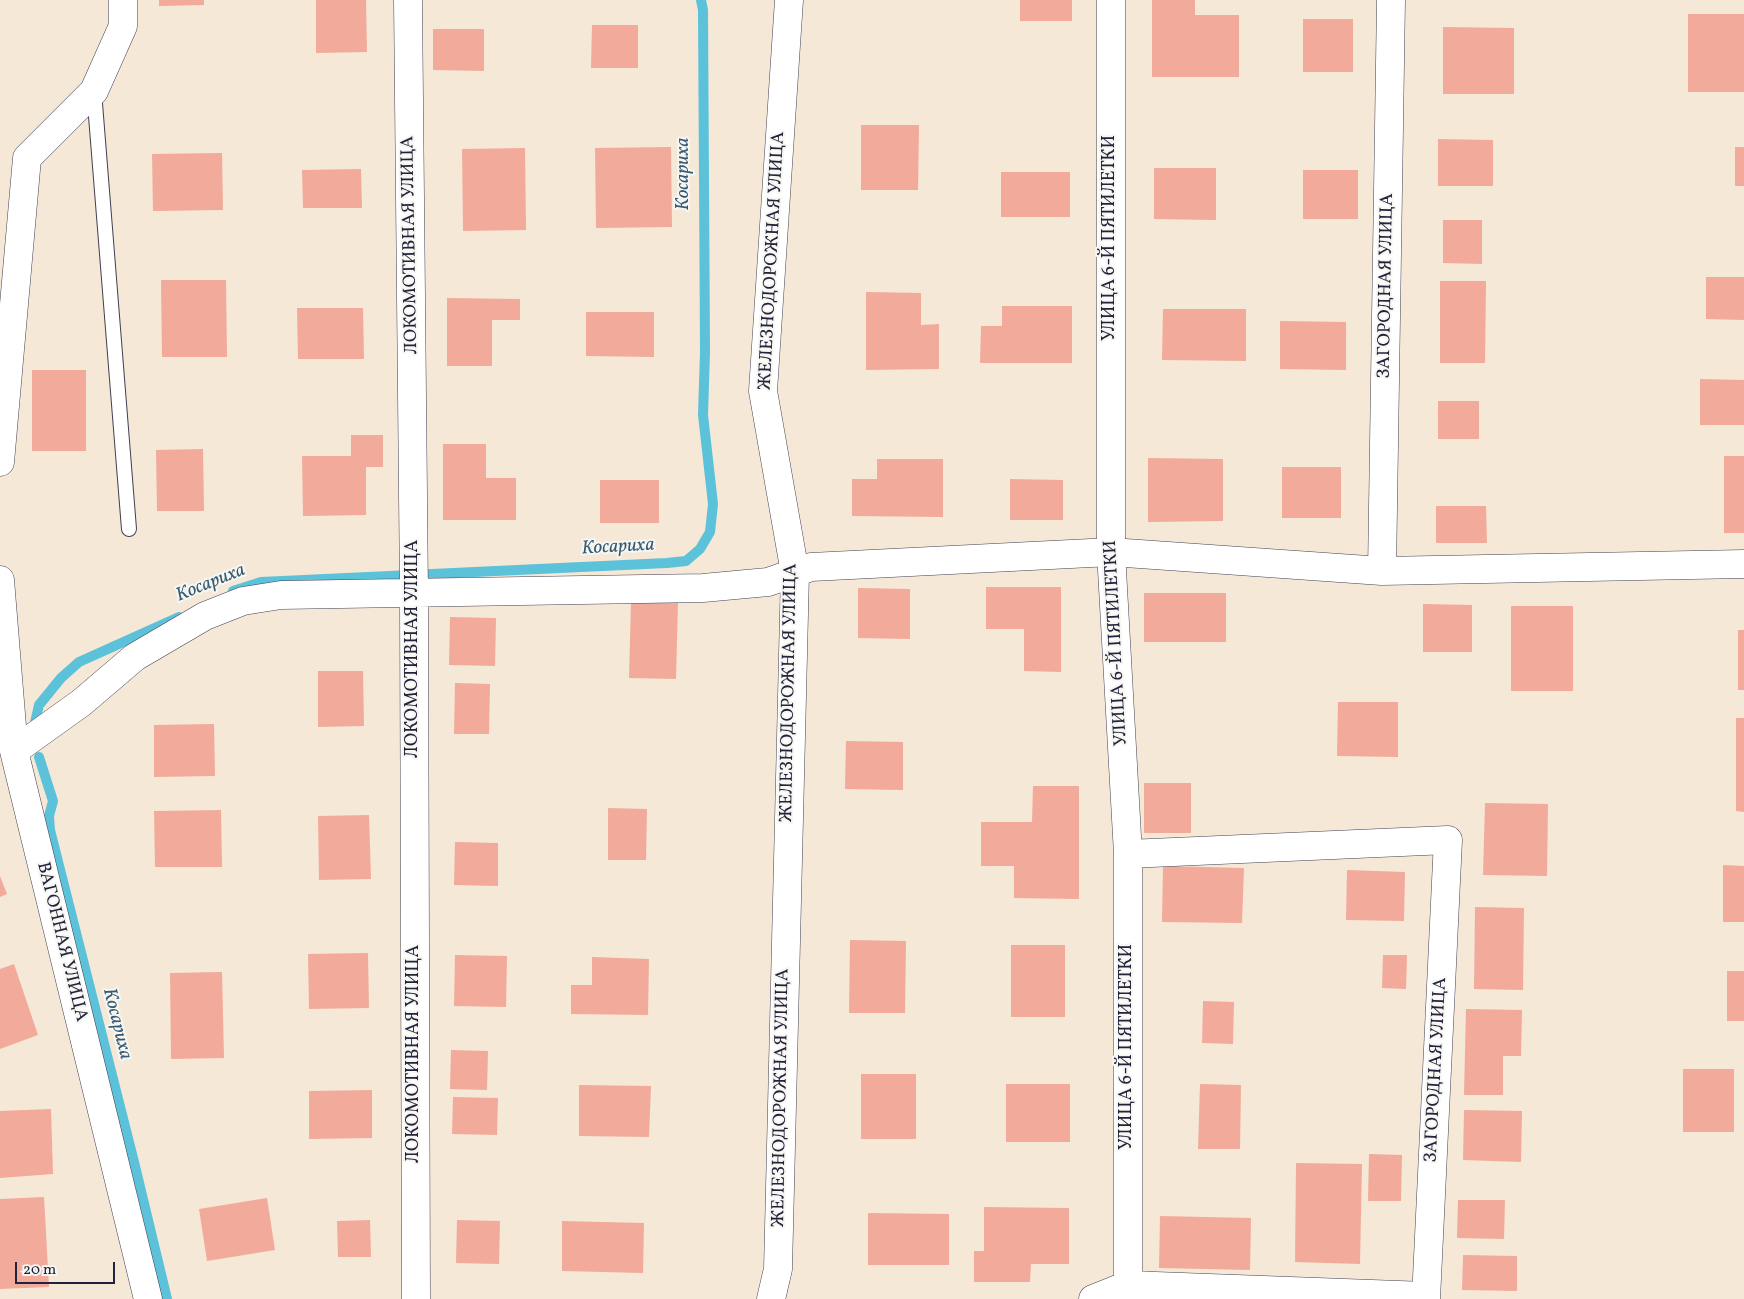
<!DOCTYPE html>
<html>
<head>
<meta charset="utf-8">
<style>
	body { margin:0 }
	#map { position:relative; width:1744px; height:1299px; overflow:hidden; background:#f5e8d6; font-family:Vollkorn,serif }
	canvas { display:block }
	.scale { position:absolute; left:15px; top:1262px; width:100px; height:22px; box-sizing:border-box; border:2px solid #22223b; border-top:0; padding-left:6px; font-size:15px; line-height:18px; white-space:nowrap; color:#22223b; -webkit-text-stroke:4px #f6f6f2; paint-order:stroke }
</style>
</head>
<body>
<div id="map">
<canvas width="1744" height="1299"></canvas>
<div class="scale">20 m</div>
</div>
<script>
const g = document.querySelector('canvas').getContext('2d');
g.lineJoin = 'round';
const poly = rows => new Path2D(rows.map(r => 'M' + r).join(''));
function stroke(path, color, width, dash) { g.strokeStyle = color; g.lineWidth = width; g.lineCap = dash ? 'butt' : 'round'; g.setLineDash(dash || []); g.stroke(path); }
function fillPath(path, color) { g.fillStyle = color; g.fill(path, 'evenodd'); }
function label(font, color, halo, rows, align = 'center') {
  g.font = font + ' Vollkorn,serif'; g.lineWidth = 4; g.setLineDash([]); g.textBaseline = 'middle'; g.strokeStyle = halo; g.fillStyle = color; for (const [text, x, y, turn = 0] of rows) {
    g.save(); g.translate(x, y); g.rotate((+turn || 0) * Math.PI / 180); g.textAlign = isNaN(turn) ? turn : align; if (halo) g.strokeText(text, 0, 0); g.fillText(text, 0, 0); g.restore();
  }
}
stroke(poly([
	[233,591,261,582,667,563,686,561,700,549,710,532,713,504,703,415,705,352,703,10,701,0],
	[34,727,39,705,61,678,79,662,179,617],
	[39,757,53,801,49,816,50,830,134,1162,167,1299]
]), '#5cc2da', 10);
fillPath(poly([
	[159,0,204,0,204,5,159,6],
	[316,0,366,0,367,52,316,53],
	[1020,0,1072,0,1072,21,1020,21],
	[1152,0,1195,0,1195,15,1239,15,1239,77,1152,77],
	[1688,14,1744,14,1744,92,1688,92],
	[1303,19,1353,19,1353,72,1303,72],
	[592,25,638,25,638,68,591,68],
	[1443,27,1514,28,1514,94,1443,94],
	[433,29,484,29,484,71,433,70],
	[861,125,919,125,918,190,861,190],
	[1438,139,1493,140,1493,186,1438,186],
	[671,147,672,227,596,228,595,148],
	[1735,147,1744,147,1744,186,1735,186],
	[525,148,526,230,463,231,462,149],
	[222,153,223,210,153,211,152,154],
	[1154,168,1216,168,1216,220,1154,219],
	[361,169,362,208,303,208,302,170],
	[1303,170,1358,170,1358,219,1303,219],
	[1001,172,1070,172,1070,217,1001,217],
	[1443,220,1482,220,1482,264,1443,263],
	[1706,277,1744,277,1744,320,1706,319],
	[161,280,226,280,227,357,162,357],
	[1440,281,1486,281,1485,363,1440,363],
	[866,292,921,293,921,325,939,324,939,369,866,370],
	[447,298,520,299,520,320,492,320,492,366,447,366],
	[1002,306,1072,306,1072,363,980,363,981,326,1002,326],
	[297,308,363,308,364,359,298,359],
	[1163,309,1246,309,1246,361,1162,360],
	[586,312,654,312,654,357,586,356],
	[1280,321,1346,322,1346,370,1280,369],
	[32,370,86,370,86,451,32,451],
	[1700,379,1744,380,1744,425,1700,425],
	[1438,401,1479,401,1479,439,1438,439],
	[351,435,383,435,383,467,366,467,366,515,303,516,302,456,351,456],
	[443,444,486,444,486,478,516,478,516,520,443,520],
	[203,449,204,511,157,511,156,450],
	[1724,456,1744,456,1744,533,1724,533],
	[1148,458,1223,459,1223,521,1148,522],
	[877,459,943,459,943,517,852,516,852,479,877,479],
	[1282,467,1341,467,1341,518,1282,518],
	[1010,479,1063,480,1063,520,1010,520],
	[600,480,659,480,659,523,600,523],
	[1436,506,1486,506,1487,543,1436,543],
	[986,587,1061,587,1061,672,1024,671,1024,629,986,629],
	[858,588,910,589,910,639,858,638],
	[1144,593,1226,593,1226,642,1144,642],
	[631,601,678,602,676,679,629,678],
	[1423,604,1472,605,1472,652,1423,652],
	[1511,606,1573,606,1573,691,1511,691],
	[450,617,496,618,495,666,449,665],
	[1738,630,1744,630,1744,690,1738,690],
	[318,671,363,671,364,726,318,727],
	[455,683,490,684,489,734,454,734],
	[1338,702,1398,702,1398,757,1337,756],
	[1736,718,1744,718,1744,812,1736,811],
	[214,724,215,776,154,777,154,725],
	[846,741,903,742,903,790,845,789],
	[1144,783,1191,783,1191,833,1144,833],
	[1033,786,1079,786,1079,899,1014,898,1014,866,981,866,981,822,1032,822],
	[1485,803,1548,804,1547,876,1483,875],
	[608,808,647,809,646,860,608,860],
	[221,810,222,867,155,867,154,811],
	[369,815,371,879,319,880,318,816],
	[455,842,498,843,498,886,454,885],
	[1723,865,1744,866,1744,922,1723,922],
	[1163,866,1244,868,1242,923,1162,922],
	[1347,870,1405,872,1404,921,1346,920],
	[0,876,7,894,0,897],
	[1475,907,1524,908,1523,990,1474,989],
	[850,940,906,941,905,1013,849,1013],
	[1011,945,1065,945,1065,1017,1011,1017],
	[368,953,369,1008,309,1009,308,954],
	[455,955,507,956,506,1007,454,1006],
	[1383,955,1407,955,1406,989,1382,988],
	[592,957,649,959,648,1015,571,1014,571,985,592,985],
	[14,964,38,1035,0,1049,0,969],
	[1727,971,1744,971,1744,1021,1727,1021],
	[222,972,224,1058,171,1059,170,973],
	[1203,1001,1234,1002,1233,1044,1202,1043],
	[1466,1009,1522,1010,1521,1056,1503,1056,1503,1095,1464,1095],
	[451,1050,488,1051,487,1090,450,1089],
	[1683,1069,1734,1069,1734,1132,1683,1132],
	[861,1074,916,1074,916,1139,861,1139],
	[1006,1084,1070,1084,1070,1142,1006,1142],
	[1200,1084,1241,1085,1240,1149,1198,1149],
	[579,1085,651,1086,649,1137,579,1136],
	[372,1090,372,1138,309,1139,309,1091],
	[453,1097,498,1098,497,1135,452,1134],
	[51,1109,53,1174,0,1178,0,1111],
	[1464,1110,1522,1111,1521,1162,1463,1160],
	[1369,1154,1402,1155,1401,1201,1368,1201],
	[1296,1163,1362,1164,1360,1264,1295,1262],
	[44,1197,49,1287,0,1289,0,1199],
	[267,1198,275,1250,207,1261,199,1209],
	[1458,1200,1505,1200,1504,1239,1457,1238],
	[984,1207,1069,1208,1069,1264,1031,1264,1030,1282,974,1282,974,1251,984,1251],
	[868,1213,949,1214,949,1265,868,1265],
	[1160,1216,1251,1218,1250,1270,1159,1268],
	[370,1220,371,1257,338,1257,337,1221],
	[457,1220,500,1221,499,1264,456,1263],
	[562,1221,644,1223,643,1273,562,1271],
	[1463,1255,1517,1256,1517,1291,1462,1290]
]), '#f2aa9b');
const lane = poly([
	[94,91,129,529]
]);
const street = poly([
	[408,0,414,593,416,1299],
	[1111,0,1111,552,1128,854,1128,1299],
	[0,462,27,158,94,91,123,26,123,0],
	[1382,571,1391,0],
	[0,580,14,751,148,1299],
	[14,751,81,703,135,657,205,616,243,601,281,595,703,588,768,582,811,567,1111,552,1382,571,1744,564],
	[1128,854,1448,840,1426,1299],
	[771,1299,778,1269,795,573,763,391,789,0],
	[1093,1299,1128,1285,1426,1296]
]);
stroke(lane, '#424052', 16);
stroke(street, '#424052', 29);
stroke(lane, '#fff', 14);
stroke(street, '#fff', 28);
label('18px', '#22223b', '#f6f6f2', [
	["УЛИЦА 6-Й ПЯТИЛЕТКИ",1111,238,-90],
	["ЛОКОМОТИВНАЯ УЛИЦА",411,245,-91],
	["ЖЕЛЕЗНОДОРОЖНАЯ УЛИЦА",773,261,-87],
	["ЗАГОРОДНАЯ УЛИЦА",1387,286,-89],
	["УЛИЦА 6-Й ПЯТИЛЕТКИ",1117,643,-93],
	["ЛОКОМОТИВНАЯ УЛИЦА",414,649,-90],
	["ЖЕЛЕЗНОДОРОЖНАЯ УЛИЦА",790,693,-89],
	["ВАГОННАЯ УЛИЦА",61,942,76],
	["УЛИЦА 6-Й ПЯТИЛЕТКИ",1128,1047,-90],
	["ЛОКОМОТИВНАЯ УЛИЦА",415,1054,-90],
	["ЗАГОРОДНАЯ УЛИЦА",1437,1070,-87],
	["ЖЕЛЕЗНОДОРОЖНАЯ УЛИЦА",782,1098,-89]
]);
label('italic 19px', '#365a73', '#f6f6f2', [
	["Косариха",685,174,-90],
	["Косариха",618,548,-3],
	["Косариха",211,584,-22],
	["Косариха",116,1024,76]
]);
</script>
</body>
</html>
